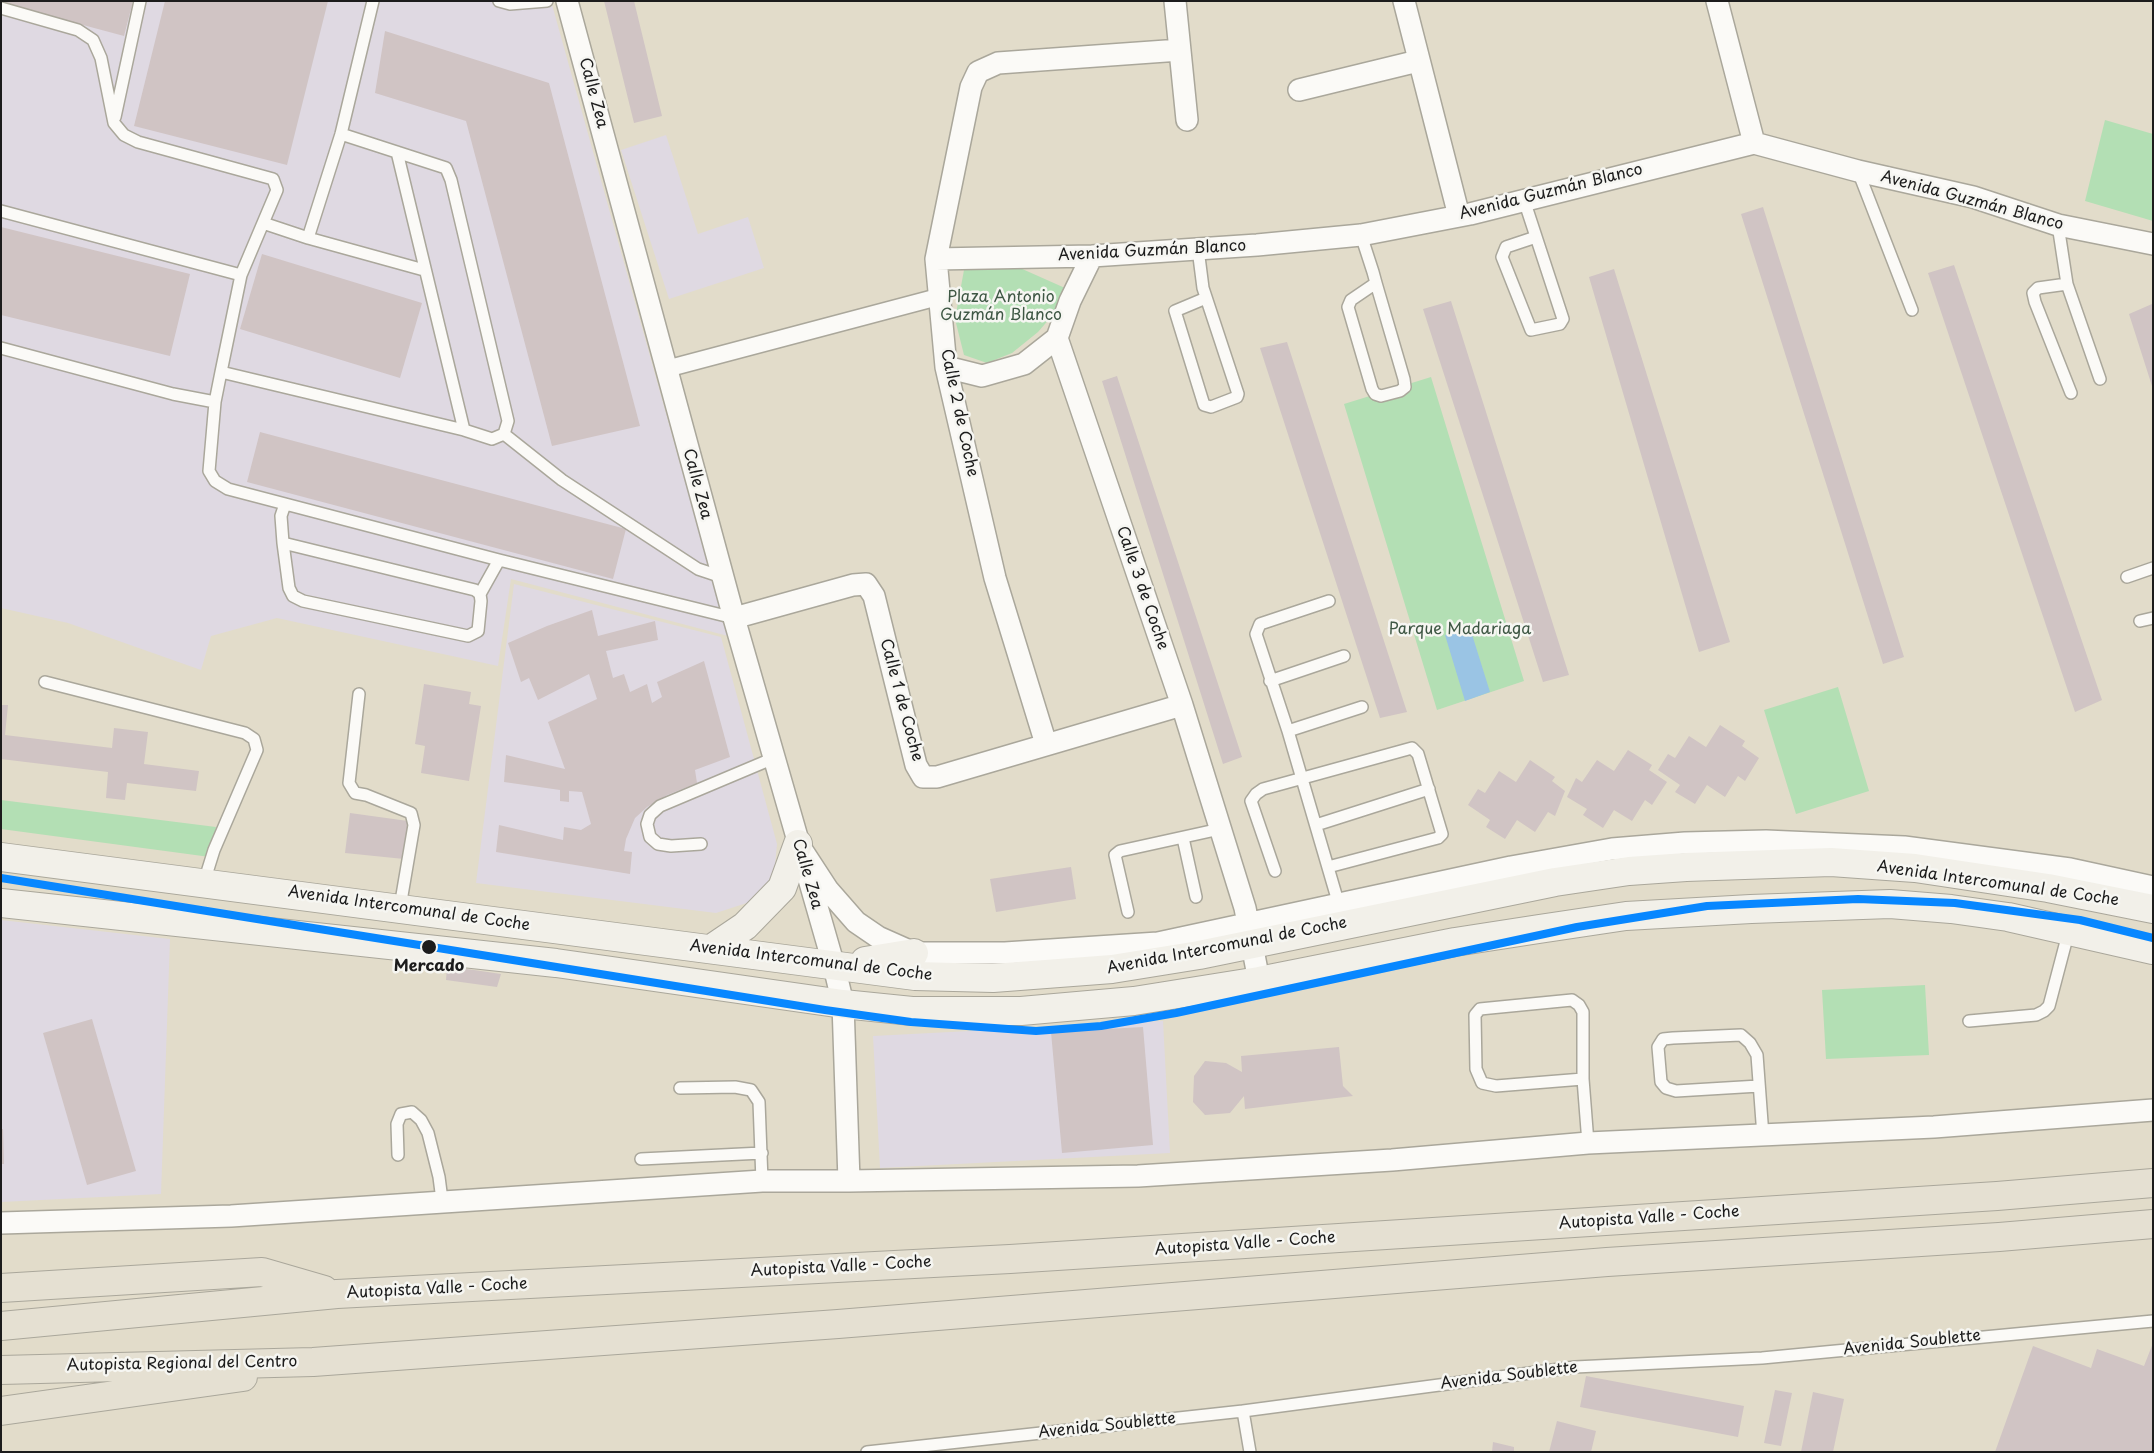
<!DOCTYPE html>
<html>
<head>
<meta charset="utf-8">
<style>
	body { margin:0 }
	#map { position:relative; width:2154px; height:1453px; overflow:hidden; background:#e2dcca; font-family:"Playpen Sans",sans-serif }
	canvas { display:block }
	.frame { position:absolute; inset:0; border:2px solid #1c1c1c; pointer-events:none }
</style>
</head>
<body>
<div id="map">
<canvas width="2154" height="1453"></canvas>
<div class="frame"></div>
</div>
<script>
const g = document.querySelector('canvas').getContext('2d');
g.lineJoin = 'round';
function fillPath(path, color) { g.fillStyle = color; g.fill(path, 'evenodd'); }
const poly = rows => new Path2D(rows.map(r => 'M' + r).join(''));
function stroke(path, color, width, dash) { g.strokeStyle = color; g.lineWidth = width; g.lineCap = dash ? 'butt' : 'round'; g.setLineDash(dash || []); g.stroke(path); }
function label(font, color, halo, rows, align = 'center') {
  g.font = font + ' "Playpen Sans",sans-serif'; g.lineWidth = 5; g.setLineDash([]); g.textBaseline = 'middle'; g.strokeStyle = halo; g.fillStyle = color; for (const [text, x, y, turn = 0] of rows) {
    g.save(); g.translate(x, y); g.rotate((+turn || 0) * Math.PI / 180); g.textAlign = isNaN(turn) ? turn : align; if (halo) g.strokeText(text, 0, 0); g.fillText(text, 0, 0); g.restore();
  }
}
fillPath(poly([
	[1,1,551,1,728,636,511,579,498,666,277,618,211,636,201,670,68,623,1,608],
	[666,135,698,234,748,217,764,268,669,299,621,150],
	[514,584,721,637,777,844,775,865,768,889,762,898,716,913,476,883],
	[1,920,170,939,161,1194,1,1202],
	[1163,1021,1170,1153,880,1168,873,1036]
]), '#dfd9e2');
fillPath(poly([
	[2105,120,2153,134,2153,221,2085,201],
	[1011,264,1065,288,1064,302,1038,332,1012,353,987,363,964,355,955,319,964,270],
	[1431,377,1524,681,1437,710,1344,404],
	[1838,687,1869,791,1796,814,1764,710],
	[1,800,216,827,210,857,1,829],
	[1925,985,1929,1055,1826,1059,1822,990]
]), '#b3dfb4');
fillPath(poly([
	[1470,628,1490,692,1465,701,1445,635]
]), '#9ac4e4');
fillPath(poly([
	[1,1,133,1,124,36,1,3],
	[165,1,328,1,287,165,134,126],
	[604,1,634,1,662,116,634,123],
	[385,31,549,83,640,426,552,446,466,121,375,93],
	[1763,207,1904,657,1883,664,1741,214],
	[1,227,190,274,170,356,1,315],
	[262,254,422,303,400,378,240,329],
	[1954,265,2102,700,2075,712,1928,273],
	[1614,269,1730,642,1699,652,1589,277],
	[1451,301,1569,675,1543,682,1423,309],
	[2152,304,2153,306,2152,386,2129,314],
	[1287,342,1407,712,1380,718,1260,348],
	[1117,376,1242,757,1223,764,1102,381],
	[260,432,626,529,613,579,247,482],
	[592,610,598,636,655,621,658,640,606,651,613,678,624,674,630,692,647,684,652,703,662,697,657,682,704,661,730,757,695,770,697,783,667,795,647,807,635,818,626,839,624,851,632,852,630,874,496,852,499,825,563,840,564,827,581,830,591,824,582,792,569,791,569,802,560,801,560,790,504,782,506,755,565,769,548,722,597,699,589,674,538,700,529,678,521,682,508,643,547,626],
	[424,684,471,692,469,704,481,706,469,781,421,773,425,746,415,744],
	[1,705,8,705,5,735,112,748,114,728,148,732,144,764,199,771,196,791,127,783,125,800,106,798,108,772,1,759],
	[1720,725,1745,741,1742,746,1759,758,1745,781,1738,776,1725,797,1707,785,1695,804,1675,792,1680,785,1658,770,1668,754,1675,758,1689,736,1706,747],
	[1628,750,1652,765,1649,770,1667,782,1652,805,1645,800,1632,821,1614,810,1603,828,1583,815,1587,809,1567,797,1576,778,1582,782,1597,760,1614,771],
	[1530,760,1555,777,1552,781,1565,791,1555,816,1548,812,1535,832,1517,820,1505,839,1486,827,1490,820,1468,805,1478,789,1485,793,1499,771,1516,782],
	[350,813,408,821,404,859,345,853],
	[1071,867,1076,899,996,912,990,879],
	[447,966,501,974,497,987,446,980],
	[92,1019,136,1171,87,1185,43,1033],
	[1143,1027,1153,1145,1062,1153,1051,1032],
	[1339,1047,1343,1086,1353,1096,1245,1109,1244,1096,1230,1113,1205,1115,1193,1102,1194,1076,1205,1061,1226,1063,1242,1072,1241,1056],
	[1,1129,3,1129,4,1164,1,1164],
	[2153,1343,2153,1452,1995,1452,2033,1346,2091,1368,2097,1349,2144,1366],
	[1586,1376,1744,1406,1738,1437,1580,1407],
	[1775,1390,1792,1393,1781,1446,1764,1443],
	[1813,1392,1844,1399,1833,1452,1801,1452],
	[1557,1421,1596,1431,1591,1452,1549,1452],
	[1493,1442,1514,1447,1514,1452,1492,1452]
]), '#d0c4c4');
const service = poly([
	[499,1,510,4,547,1],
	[1,8,78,30,93,40,101,58,114,123,124,135,138,142,273,179,277,190,241,275,221,372],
	[115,117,140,1],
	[341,134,446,168,451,180,508,421,504,434],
	[397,152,464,430],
	[1858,171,1912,310],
	[1524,200,1563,319,1560,324,1531,330,1502,257,1506,247,1536,237],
	[1,211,241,275],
	[263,223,308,238,424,270],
	[2058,225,2067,284,2100,379],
	[1361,235,1373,272,1376,283,1404,379,1405,387,1400,391,1381,396,1375,394,1372,389,1348,307,1351,300,1376,283],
	[308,238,341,134,373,1],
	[1198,249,1203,288,1238,394,1237,397,1211,407,1204,405,1175,311,1206,298],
	[2067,284,2038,288,2033,293,2035,302,2071,393],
	[1,348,173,394,215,402,221,372,464,430,492,439,504,434,562,480,698,569,722,577],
	[215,402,209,471,215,481,228,489,499,560,734,618],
	[283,543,475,590,480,594,481,601,478,631,468,636,303,601,293,596,289,588,283,543,281,516,285,504],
	[2127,577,2153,568],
	[480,594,499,560],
	[1329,601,1260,624,1256,634,1288,731,1339,905],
	[2140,621,2153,618],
	[1270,681,1344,656],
	[45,682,245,733,254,739,257,750,214,850,204,882],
	[359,694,349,783,355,793,366,795,411,813,414,825,400,907],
	[1288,731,1362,707],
	[1316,825,1429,789],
	[1183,838,1196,897],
	[701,844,671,846,658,844,650,837,647,824,650,815,660,806,774,758],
	[1275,871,1251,801,1256,794,1263,789,1412,748,1418,754,1442,834,1438,838,1328,867],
	[1128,912,1115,855,1120,851,1220,829],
	[1969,1021,2036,1015,2044,1011,2049,1006,2069,930],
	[1583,1079,1496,1086,1482,1083,1476,1069,1475,1015,1480,1009,1490,1008,1572,1000,1579,1005,1583,1012,1583,1079,1588,1143],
	[1759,1086,1676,1091,1666,1088,1661,1082,1658,1047,1663,1039,1673,1038,1741,1035,1750,1043,1757,1055,1763,1136],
	[680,1088,735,1087,751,1090,759,1102,762,1181],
	[398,1155,397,1124,401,1114,412,1112,421,1120,428,1133,439,1177,442,1200],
	[641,1159,762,1153],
	[1243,1411,1250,1452],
	[867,1452,1243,1411,1575,1367,1762,1358,2153,1321]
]);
const pedestrian = poly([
	[666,369,938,297]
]);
const minor = poly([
	[567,1,734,618,834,966,843,1004,849,1181],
	[1175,1,1187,120],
	[1404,1,1459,216],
	[1717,1,1754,143],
	[1299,90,1418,61],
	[1092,256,1070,301,1057,338,1182,705,1245,908,1259,981],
	[936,259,1092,256,1257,245,1361,235,1470,214,1754,143,1858,171,1973,197,2058,225,2153,244],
	[946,367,982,376,1024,364,1057,338],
	[734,618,853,585,866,584,874,596,916,765,923,777,937,777,1182,705],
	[1046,744,995,578,946,367,936,259,971,87,978,72,998,63,1180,50],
	[798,844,828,890,856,922,878,937,914,953,1005,953,1158,943,1511,867,1612,849,1685,843,1766,841,1904,847,2070,869,2153,887],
	[1,1223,231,1216,762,1181,849,1181,1138,1176,1392,1160,1588,1143,1934,1127,2153,1110]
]);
const secondary = poly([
	[1,857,915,976,993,978,1112,969,1199,955,1555,882,1629,871,1686,867,1831,862,1915,868,2048,888,2153,909],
	[1,903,556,963,843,1004,912,1011,1021,1011,1134,1001,1259,981,1455,942,1539,929,1626,916,1751,909,1890,904,1951,909,2008,917,2153,950],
	[711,949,745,926,782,888,798,844],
	[865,961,914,953]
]);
const motorway = poly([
	[1,1288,262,1272,324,1290],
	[1,1326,337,1294,1010,1259,1997,1196,2153,1183],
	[1,1370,313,1362,838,1324,1607,1262,1999,1237,2153,1224],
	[1,1411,243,1377]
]);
stroke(service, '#aaa79b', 14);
stroke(pedestrian, '#aaa79b', 19);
stroke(minor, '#aaa79b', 24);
stroke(secondary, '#aaa79b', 30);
stroke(motorway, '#aaa79b', 30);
stroke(service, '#fbfaf7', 11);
stroke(pedestrian, '#fbfaf7', 16);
stroke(minor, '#fbfaf7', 21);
stroke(secondary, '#f2f0e9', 28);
stroke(motorway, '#e5e0d2', 28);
stroke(poly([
	[1,878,825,1010,911,1022,1036,1031,1101,1026,1176,1013,1577,927,1707,906,1858,899,1955,903,2080,920,2153,938]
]), '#0887ff', 8);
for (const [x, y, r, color] of [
	[429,947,8,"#1c1c1c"]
]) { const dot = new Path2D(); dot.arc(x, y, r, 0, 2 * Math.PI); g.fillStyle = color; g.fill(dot); stroke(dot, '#f6f6f2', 2); }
label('16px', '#1c1c1c', '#f6f6f2', [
	["Calle Zea",593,93,75],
	["Avenida Guzmán Blanco",1551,192,-14],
	["Avenida Guzmán Blanco",1972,201,15],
	["Avenida Guzmán Blanco",1152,251,-3],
	["Calle 2 de Coche",959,413,78],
	["Calle Zea",697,484,75],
	["Calle 3 de Coche",1142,588,71],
	["Calle 1 de Coche",901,700,75],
	["Calle Zea",807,874,74],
	["Avenida Intercomunal de Coche",1998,884,8],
	["Avenida Intercomunal de Coche",409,909,8],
	["Avenida Intercomunal de Coche",1227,946,-11],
	["Avenida Intercomunal de Coche",811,961,7],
	["Autopista Valle - Coche",1649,1218,-4],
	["Autopista Valle - Coche",1245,1244,-4],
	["Autopista Valle - Coche",841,1267,-3],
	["Autopista Valle - Coche",437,1289,-3],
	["Avenida Soublette",1912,1343,-6],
	["Autopista Regional del Centro",182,1364,-1],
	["Avenida Soublette",1509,1376,-7],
	["Avenida Soublette",1107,1426,-6]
]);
label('16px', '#3e5744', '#f6f6f2', [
	["Plaza Antonio",1001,298],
	["Guzmán Blanco",1001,316],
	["Parque Madariaga",1460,630]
]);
label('bold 16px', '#1c1c1c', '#f6f6f2', [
	["Mercado",429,967]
]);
</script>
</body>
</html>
